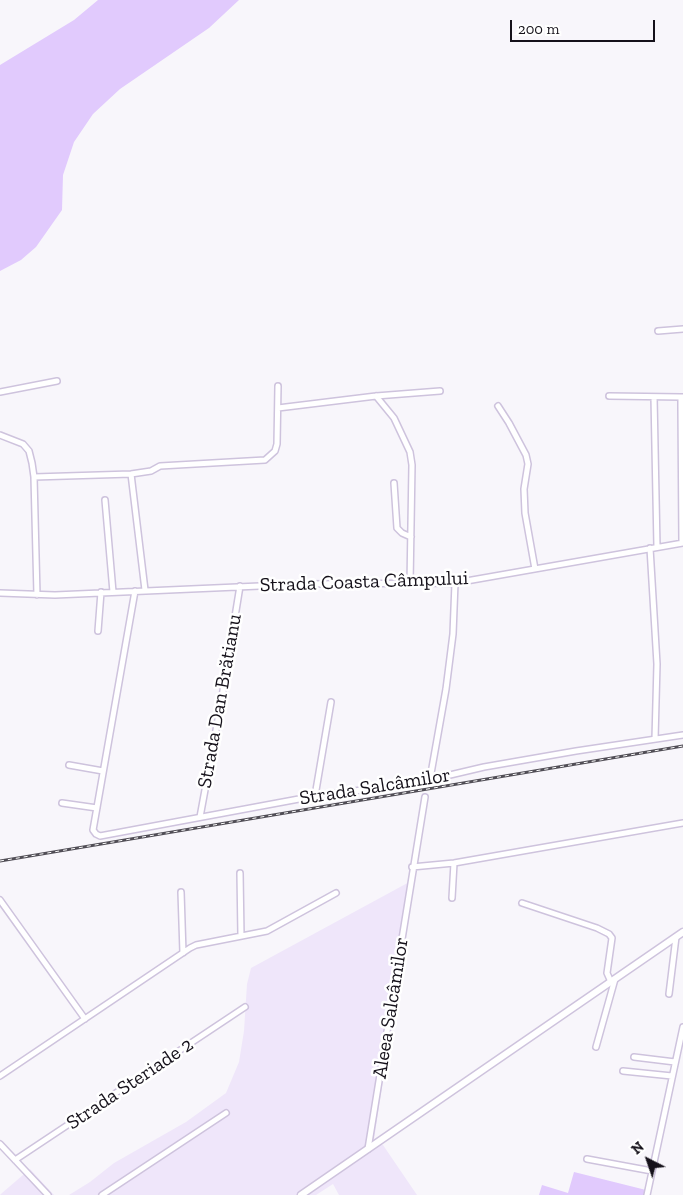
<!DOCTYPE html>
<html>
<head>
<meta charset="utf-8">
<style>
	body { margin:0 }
	#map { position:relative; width:683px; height:1195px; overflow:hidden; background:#f8f6fb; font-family:"Zilla Slab",serif }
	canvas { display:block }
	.north { position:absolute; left:623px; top:1135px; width:50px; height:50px; -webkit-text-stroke:4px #fff; paint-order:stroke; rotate:319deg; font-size:14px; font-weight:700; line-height:20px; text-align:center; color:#15111a }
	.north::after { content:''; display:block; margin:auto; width:18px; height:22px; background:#15111a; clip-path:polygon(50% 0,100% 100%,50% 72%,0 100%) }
	.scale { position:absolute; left:510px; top:20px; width:145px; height:22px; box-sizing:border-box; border:2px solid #15111a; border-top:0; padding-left:6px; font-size:15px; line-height:18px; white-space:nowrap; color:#15111a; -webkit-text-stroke:4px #fff; paint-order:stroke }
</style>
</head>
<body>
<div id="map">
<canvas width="683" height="1195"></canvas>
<div class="north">N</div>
<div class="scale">200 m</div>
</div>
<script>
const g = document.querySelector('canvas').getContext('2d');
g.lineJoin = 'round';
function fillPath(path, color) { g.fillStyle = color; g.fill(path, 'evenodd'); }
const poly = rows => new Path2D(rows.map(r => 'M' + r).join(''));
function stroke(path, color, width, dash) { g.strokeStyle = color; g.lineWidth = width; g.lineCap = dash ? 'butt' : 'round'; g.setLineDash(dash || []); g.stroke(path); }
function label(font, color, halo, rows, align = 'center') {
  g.font = font + ' "Zilla Slab",serif'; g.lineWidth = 5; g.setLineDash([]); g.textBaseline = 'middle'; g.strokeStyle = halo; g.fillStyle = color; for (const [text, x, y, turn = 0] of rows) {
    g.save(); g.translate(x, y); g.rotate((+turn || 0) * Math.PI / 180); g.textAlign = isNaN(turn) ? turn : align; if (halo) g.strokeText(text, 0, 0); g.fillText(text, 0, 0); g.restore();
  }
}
fillPath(poly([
	[413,880,374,1140,383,1145,417,1195,339,1195,333,1184,316,1195,69,1195,90,1182,114,1163,186,1122,226,1093,239,1062,244,1031,247,984,251,968],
	[30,1169,54,1195,0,1195,2,1193]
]), '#efe6fa');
fillPath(poly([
	[98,0,239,0,209,28,120,89,93,114,74,142,63,175,62,210,36,247,21,260,0,271,0,65,74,20],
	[574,1172,646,1190,645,1195,539,1195,542,1185,568,1193]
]), '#e1cafd');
const minor = poly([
	[658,331,683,329],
	[0,392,57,381],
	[376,396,394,418,410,452,412,465,410,584],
	[609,396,681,397],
	[654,397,657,547],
	[498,406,509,423,526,455,528,464,524,489,525,513,535,569],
	[278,408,376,396,440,391],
	[0,435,23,444,29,451,32,463,34,477,37,595],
	[131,474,145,590],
	[34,477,131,474,151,471,160,466,265,460,275,451,277,444,278,386],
	[394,483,397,528,402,533,411,537],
	[105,500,113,592],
	[682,543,681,407,681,397,683,397],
	[650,548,657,664,655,739],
	[135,591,93,830,96,834,100,836,315,796,416,783,484,767,576,751,683,735],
	[0,593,55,595,305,584,455,583,683,543],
	[98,631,101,592],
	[69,765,103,771],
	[430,779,446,689,453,634,455,583],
	[315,796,331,702],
	[62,803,97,808],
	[200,817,221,703,240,586],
	[412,867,454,863,683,823],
	[240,873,241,936],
	[181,892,183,953],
	[452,898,454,863],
	[0,900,85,1019],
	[522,903,597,928,609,934,612,938,607,973,611,982],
	[669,994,676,937],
	[596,1047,615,979],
	[634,1057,675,1062],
	[623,1071,672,1076],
	[0,1076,190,948,196,945,267,931,336,893],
	[0,1144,48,1195],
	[368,1149,425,797],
	[587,1159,652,1171],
	[15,1160,245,1007],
	[102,1195,226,1113],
	[647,1195,683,1027]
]);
const major = poly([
	[301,1195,683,932]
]);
stroke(minor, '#cec3dd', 8);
stroke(major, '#cec3dd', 9);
stroke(minor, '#fff', 5);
stroke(major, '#fff', 6);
const rail = poly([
	[0,861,683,746]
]);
stroke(rail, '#504d55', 3);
stroke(rail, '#fff', 1, [4]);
label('20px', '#15111a', '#fff', [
	["Strada Coasta Câmpului",364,582,-2],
	["Strada Dan Brătianu",220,701,-80],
	["Strada Salcâmilor",375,787,-9],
	["Aleea Salcâmilor",391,1008,-81],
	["Strada Steriade 2",130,1084,-34]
]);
</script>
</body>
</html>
